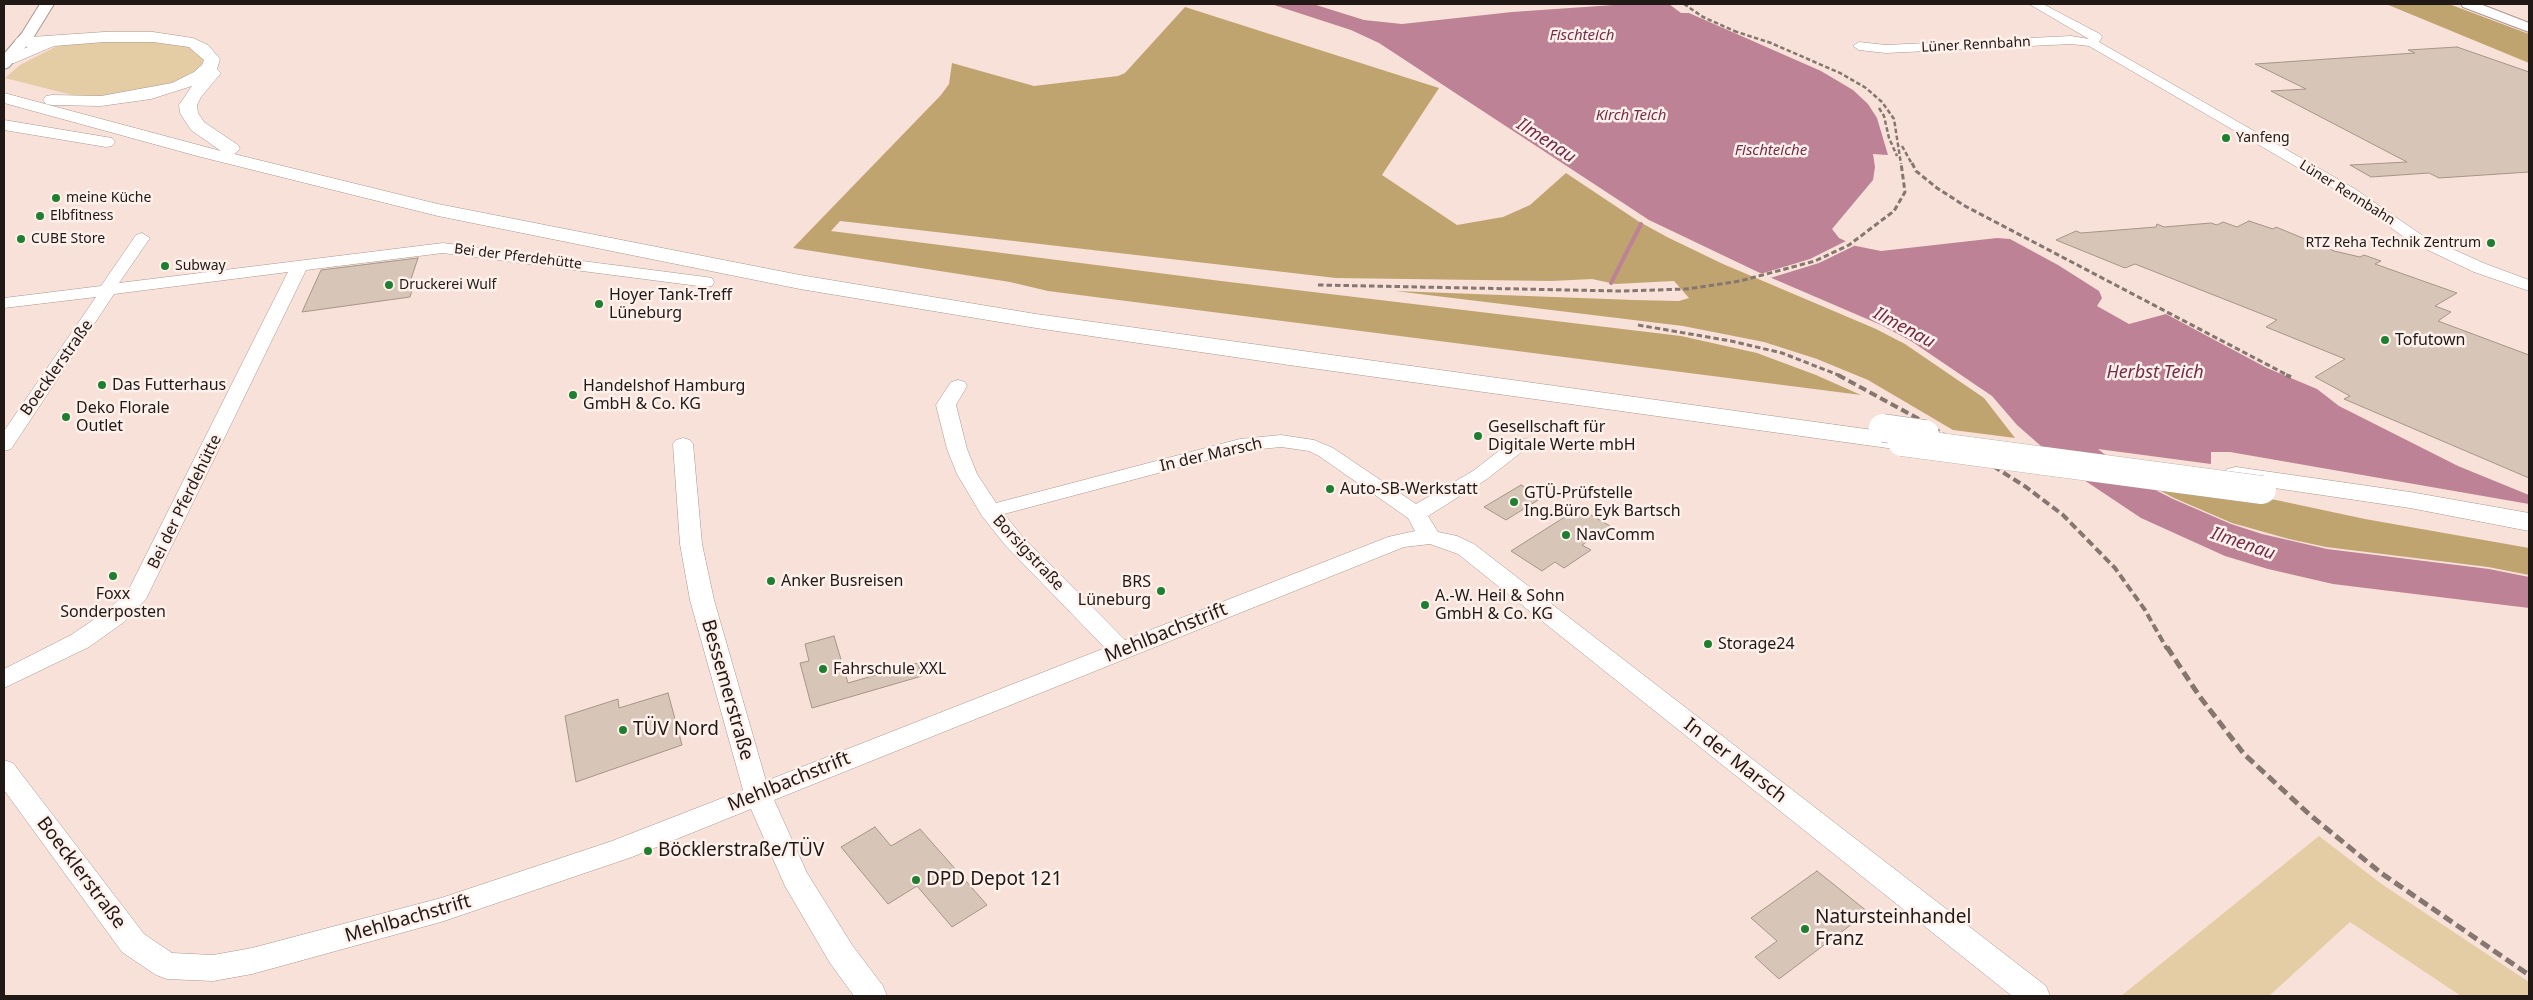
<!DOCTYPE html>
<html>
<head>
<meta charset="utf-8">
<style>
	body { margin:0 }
	#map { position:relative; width:2533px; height:1000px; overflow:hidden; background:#f8e1d8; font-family:"Noto Sans",sans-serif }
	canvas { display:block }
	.frame { position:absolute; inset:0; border:5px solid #211916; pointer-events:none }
</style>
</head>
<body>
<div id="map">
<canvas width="2533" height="1000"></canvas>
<div class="frame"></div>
</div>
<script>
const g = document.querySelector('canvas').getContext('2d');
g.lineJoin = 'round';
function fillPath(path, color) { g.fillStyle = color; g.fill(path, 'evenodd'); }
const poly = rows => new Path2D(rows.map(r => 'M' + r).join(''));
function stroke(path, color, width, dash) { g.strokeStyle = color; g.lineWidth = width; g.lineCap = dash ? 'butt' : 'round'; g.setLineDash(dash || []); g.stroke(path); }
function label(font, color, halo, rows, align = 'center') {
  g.font = font + ' "Noto Sans",sans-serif'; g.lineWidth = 5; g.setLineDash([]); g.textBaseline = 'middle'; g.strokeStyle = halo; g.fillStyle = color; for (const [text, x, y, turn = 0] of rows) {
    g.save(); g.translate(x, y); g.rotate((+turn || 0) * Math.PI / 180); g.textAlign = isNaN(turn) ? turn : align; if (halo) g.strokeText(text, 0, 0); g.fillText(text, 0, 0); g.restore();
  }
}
fillPath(poly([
	[109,39,187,44,206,61,190,79,140,94,84,98,5,78,20,65,57,46],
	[2319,836,2383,885,2529,982,2529,996,2461,996,2350,922,2269,996,2121,996]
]), '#e4cda4');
fillPath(poly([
	[2386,4,2449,4,2529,34,2529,63],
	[1185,7,1439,88,1382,175,1457,225,1503,217,1530,205,1566,173,1638,221,1667,237,1723,264,1876,329,1905,344,1984,398,2015,438,1953,430,1868,380,1817,359,1764,342,1683,326,1395,291,1634,300,1679,301,1689,298,1674,281,1615,284,1592,279,1552,281,1336,278,840,221,831,231,1221,281,1681,336,1757,353,1816,375,1861,395,1048,291,1010,282,793,248,941,95,949,84,952,63,1034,86,1118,76,1125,73],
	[2142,481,2276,500,2365,519,2529,548,2529,575,2488,567,2326,547,2289,539,2232,523,2174,498]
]), '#c0a470');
fillPath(poly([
	[1271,4,1313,4,1364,20,1402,24,1512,12,1628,4,1669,4,1681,13,1689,13,1821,71,1853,90,1868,104,1877,118,1888,155,1873,154,1875,167,1873,180,1832,229,1839,238,1856,246,1881,251,1997,238,2010,239,2058,265,2099,291,2102,298,2097,306,2129,324,2166,314,2267,368,2317,389,2339,406,2458,466,2529,495,2529,504,2230,452,2211,452,2211,464,2098,449,2138,481,2173,499,2231,524,2262,534,2327,549,2489,569,2529,577,2529,608,2333,584,2268,569,2225,556,2141,518,2066,468,2017,425,1992,396,1911,341,1881,325,1760,273,1649,220,1379,43,1351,30]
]), '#bd8295');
fillPath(poly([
	[1848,240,1858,244,1819,263,1767,279,1757,275,1810,259]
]), '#f8e1d8');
stroke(poly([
	[1611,283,1641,224]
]), '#bd8295', 4);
const building = poly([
	[2457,47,2529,72,2529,172,2439,178,2429,173,2371,177,2350,165,2407,162,2271,91,2306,89,2255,64,2415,53,2408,50,2457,47],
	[2249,221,2273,229,2276,227,2334,251,2360,257,2364,255,2381,261,2375,264,2457,293,2435,306,2451,312,2438,321,2529,355,2529,478,2344,399,2350,396,2315,377,2345,359,2266,327,2277,320,2135,264,2125,268,2056,240,2076,231,2081,233,2156,227,2157,224,2164,227,2211,223,2217,225,2223,222,2237,227,2249,221],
	[418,258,409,285,414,284,410,297,302,312,321,270,418,258],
	[1521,485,1543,497,1506,520,1484,507,1521,485],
	[1579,508,1610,526,1582,545,1591,550,1564,568,1555,562,1542,571,1511,551,1579,508],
	[834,636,848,683,918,663,922,676,812,708,800,663,809,661,805,644,834,636],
	[668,693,682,745,576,782,565,716,618,699,619,708,668,693],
	[875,827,891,846,920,829,987,905,952,927,917,886,888,904,841,847,875,827],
	[1817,871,1868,912,1779,979,1755,957,1777,941,1751,918,1817,871]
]);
fillPath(building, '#d7c5b7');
stroke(building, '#a69588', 1);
const minor = poly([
	[2029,4,2043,4,2100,34,2102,37,2099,42,2355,189,2423,236,2486,264,2529,280,2529,291,2474,272,2411,242,2345,195,2089,46,2071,44,1886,53,1859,50,1853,46,1859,42,1886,45,2071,36,2089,39,2029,4],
	[142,233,150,238,119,283,443,243,706,277,712,278,714,282,712,286,706,287,443,253,306,270,146,599,124,622,89,647,4,688,4,669,71,635,108,610,129,589,288,272,114,294,11,449,4,451,4,431,96,297,4,308,4,298,101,286,136,235,142,233],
	[958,380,965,382,967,386,956,405,967,449,977,474,996,503,1240,439,1281,435,1314,440,1333,448,1416,504,1473,471,1514,439,1528,439,1531,443,1528,447,1487,479,1428,516,1438,532,1457,536,1474,544,2046,986,2050,996,2012,996,1458,554,1430,544,1404,547,774,800,807,873,852,945,883,986,887,996,854,996,830,963,785,886,751,809,632,857,441,922,252,974,213,981,167,979,156,975,122,952,4,790,4,760,13,763,144,934,172,953,213,955,252,948,441,898,612,841,743,790,690,600,680,544,673,444,676,440,683,438,690,440,693,444,702,544,714,600,766,781,1105,648,1006,546,982,516,957,474,947,449,936,405,951,382,958,380],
	[1281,447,1309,451,1319,456,1408,518,1415,531,1388,537,1125,640,1022,536,1004,514,1241,451,1281,447]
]);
const major = poly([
	[40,4,54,4,33,38,9,67,4,69,4,54,22,33,40,4],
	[2461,4,2480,4,2529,23,2529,32,2463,7,2461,4]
]);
const highway = poly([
	[104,32,153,32,193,38,208,45,220,59,217,69,221,73,201,97,197,105,198,113,204,122,238,145,240,149,234,154,438,204,800,275,1036,314,1902,434,1911,436,1915,442,1911,448,1902,450,1289,365,1036,328,800,289,438,216,201,157,4,103,4,93,221,151,191,130,180,113,179,105,192,86,151,99,101,106,52,105,46,104,43,100,46,96,52,95,101,96,172,83,194,72,202,65,204,60,189,47,153,42,104,42,54,46,14,63,4,64,4,56,28,47,17,44,15,41,17,38,104,32],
	[4,120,112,138,115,142,112,146,106,147,4,130,4,120],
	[2236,467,2410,492,2529,513,2529,531,2410,508,2227,481,2223,475,2227,469,2236,467]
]);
stroke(minor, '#ab968e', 1);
stroke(major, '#ab968e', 2);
stroke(highway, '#ab968e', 1);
fillPath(minor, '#fff');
fillPath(major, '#fff');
fillPath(highway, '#fff');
stroke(poly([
	[1684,4,1703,17,1739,33],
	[1734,31,1771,43,1840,73,1866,88,1882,102,1894,119,1901,164],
	[1879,108,1884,116,1889,138,1897,156],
	[1902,146,1912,164]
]), '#857670', 2.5, [4.5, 2.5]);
stroke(poly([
	[1912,163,1916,171,1937,188,1965,206,2289,376],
	[1318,285,1621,291,1687,289,1740,281,1815,261,1849,245,1894,211,1905,192,1901,163],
	[1638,325,1731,341,1782,353,1841,376]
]), '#857670', 3, [5.5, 3]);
stroke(poly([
	[1838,375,1919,419,2026,487,2063,515,2115,568,2145,610,2167,649],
	[2286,375,2291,377]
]), '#857670', 4, [8, 4]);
stroke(poly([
	[2167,647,2200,697,2244,754,2310,815,2381,873,2529,975]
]), '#857670', 5, [10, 5]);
const highwayBridge = poly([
	[1883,428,1925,434],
	[1902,442,2262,490]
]);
stroke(highwayBridge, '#ab968e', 29, []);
stroke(highwayBridge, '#fff', 28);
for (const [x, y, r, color] of [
	[2226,138,5,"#1f7f31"],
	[56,198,5,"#1f7f31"],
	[40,216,5,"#1f7f31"],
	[21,239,5,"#1f7f31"],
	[2491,243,5,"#1f7f31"],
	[165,266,5,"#1f7f31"],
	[389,285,5,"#1f7f31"],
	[599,304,5,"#1f7f31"],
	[2385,340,5,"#1f7f31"],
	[102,385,5,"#1f7f31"],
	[573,395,5,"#1f7f31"],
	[66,417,5,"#1f7f31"],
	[1478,436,5,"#1f7f31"],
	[1330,489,5,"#1f7f31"],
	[1514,502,5,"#1f7f31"],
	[1566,535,5,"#1f7f31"],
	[113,576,5,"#1f7f31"],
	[771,581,5,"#1f7f31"],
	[1161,591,5,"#1f7f31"],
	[1425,605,5,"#1f7f31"],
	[1708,644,5,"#1f7f31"],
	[823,669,5,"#1f7f31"],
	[623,730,5,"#1f7f31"],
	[648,851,5,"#1f7f31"],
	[916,880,5,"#1f7f31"],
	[1805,929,5,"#1f7f31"]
]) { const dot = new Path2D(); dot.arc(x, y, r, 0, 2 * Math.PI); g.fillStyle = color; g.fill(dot); stroke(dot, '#fef0eb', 2); }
label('14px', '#211916', '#fef0eb', [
	["Lüner Rennbahn",1976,45,-3],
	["Lüner Rennbahn",2347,193,32],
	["Bei der Pferdehütte",518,257,7]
]);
label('14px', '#211916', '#fef0eb', [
	["Yanfeng",2236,138],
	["meine Küche",66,198],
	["Elbfitness",50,216],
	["CUBE Store",31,239],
	["RTZ Reha Technik Zentrum",2481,243,"right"],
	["Subway",175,266],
	["Druckerei Wulf",399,285]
], 'left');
label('italic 15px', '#752c49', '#fef0eb', [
	["Fischteich",1582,36],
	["Kirch Teich",1631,116],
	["Fischteiche",1771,151]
]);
label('16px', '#211916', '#fef0eb', [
	["Hoyer Tank-Treff",609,295],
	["Lüneburg",609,313],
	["Tofutown",2395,340],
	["Das Futterhaus",112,385],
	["Handelshof Hamburg",583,386],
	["GmbH & Co. KG",583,404],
	["Deko Florale",76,408],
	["Outlet",76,426],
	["Gesellschaft für",1488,427],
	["Digitale Werte mbH",1488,445],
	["Auto-SB-Werkstatt",1340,489],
	["GTÜ-Prüfstelle",1524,493],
	["Ing.Büro Eyk Bartsch",1524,511],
	["NavComm",1576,535],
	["Anker Busreisen",781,581],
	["BRS",1151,582,"right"],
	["Lüneburg",1151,600,"right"],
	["Foxx",113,594,"center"],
	["Sonderposten",113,612,"center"],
	["A.-W. Heil & Sohn",1435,596],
	["GmbH & Co. KG",1435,614],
	["Storage24",1718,644],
	["Fahrschule XXL",833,669]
], 'left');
label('16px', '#211916', '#fef0eb', [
	["Boecklerstraße",57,368,-55],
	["In der Marsch",1211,455,-13],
	["Bei der Pferdehütte",185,502,-64],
	["Borsigstraße",1028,553,47]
]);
label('italic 18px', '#752c49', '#fef0eb', [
	["Ilmenau",1546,141,33],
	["Ilmenau",1904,328,28],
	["Herbst Teich",2155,373],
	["Ilmenau",2243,544,19]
]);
label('19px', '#211916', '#fef0eb', [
	["Mehlbachstrift",1166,633,-22],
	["Bessemerstraße",727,690,74],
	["In der Marsch",1735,761,38],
	["Mehlbachstrift",789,782,-22],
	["Boecklerstraße",81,873,53],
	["Mehlbachstrift",408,919,-16]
]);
label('19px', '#211916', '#fef0eb', [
	["TÜV Nord",633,730],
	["Böcklerstraße/TÜV",658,851],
	["DPD Depot 121",926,880],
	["Natursteinhandel",1815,918],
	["Franz",1815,940]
], 'left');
</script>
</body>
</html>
